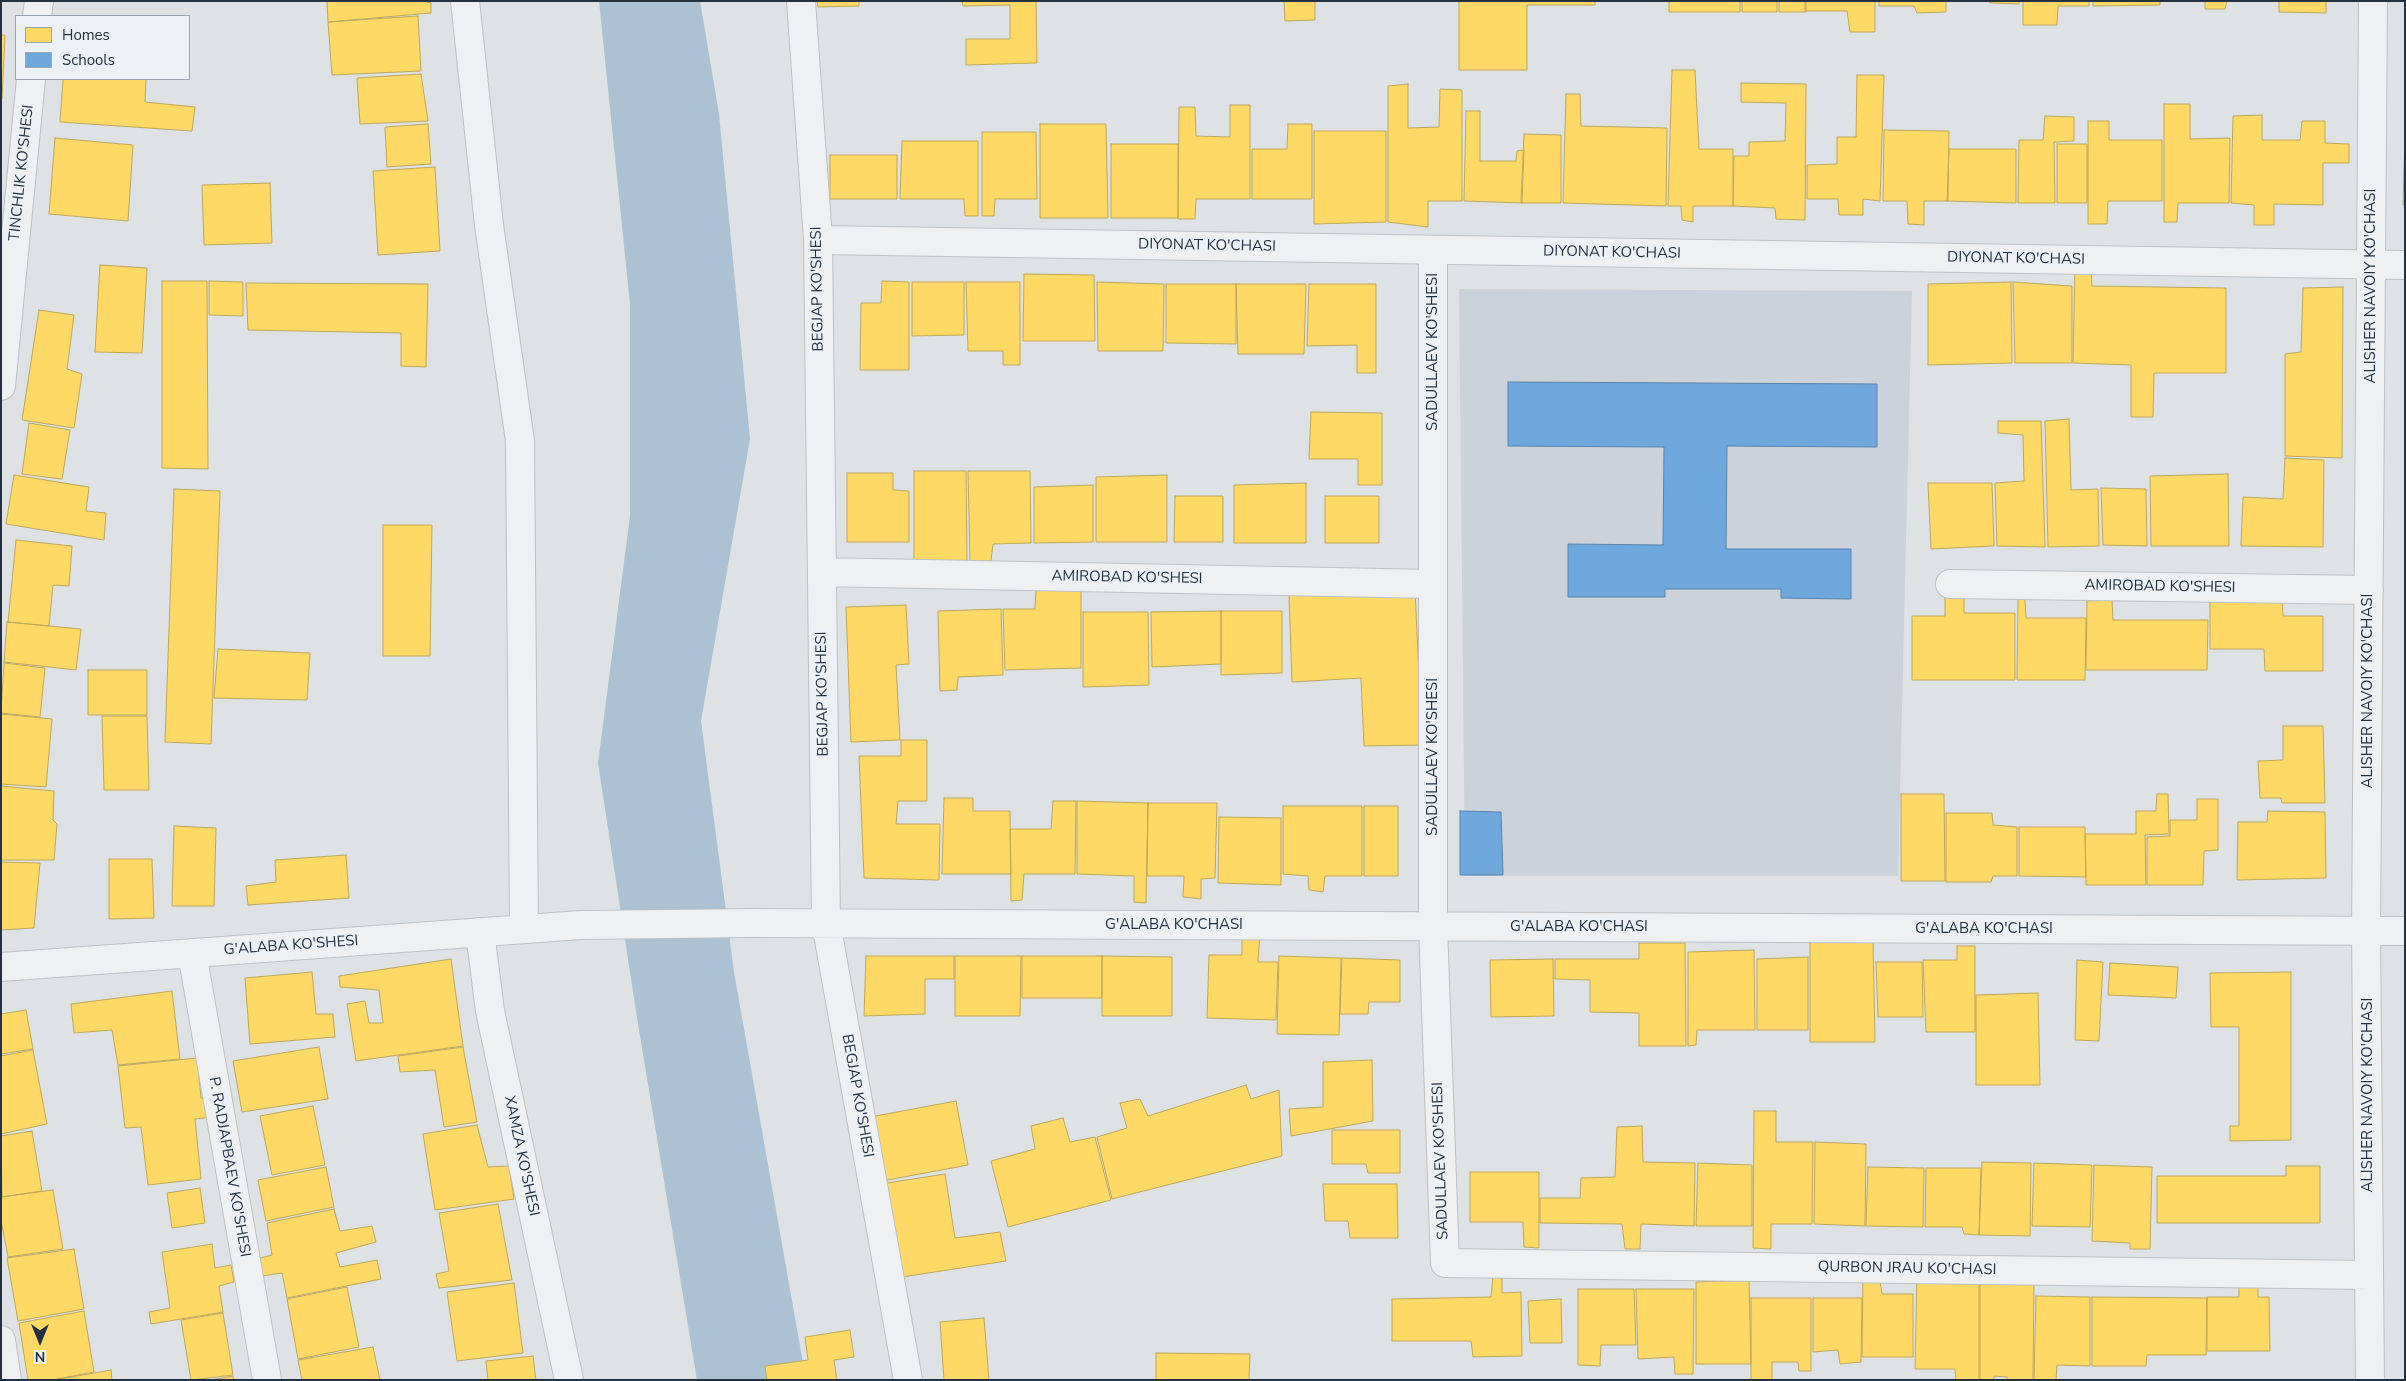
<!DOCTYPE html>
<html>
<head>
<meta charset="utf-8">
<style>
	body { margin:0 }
	#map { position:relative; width:2406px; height:1381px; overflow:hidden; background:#dfe2e5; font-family:"Nunito Sans",sans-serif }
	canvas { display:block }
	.frame { position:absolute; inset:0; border:2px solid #243140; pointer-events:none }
	.legend { position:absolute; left:15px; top:15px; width:175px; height:65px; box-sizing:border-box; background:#ecf1f6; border:1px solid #9ca4ad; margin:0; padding:6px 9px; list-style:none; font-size:15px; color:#243140 }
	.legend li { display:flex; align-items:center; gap:10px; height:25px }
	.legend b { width:25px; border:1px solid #9ca4ad }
	.north { position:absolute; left:15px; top:1316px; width:50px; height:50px; -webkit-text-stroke:4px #ecf1f6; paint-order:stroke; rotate:180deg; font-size:14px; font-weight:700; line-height:20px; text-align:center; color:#243140 }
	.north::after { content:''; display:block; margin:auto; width:18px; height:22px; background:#243140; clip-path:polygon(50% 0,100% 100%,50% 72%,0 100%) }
</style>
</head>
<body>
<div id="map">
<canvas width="2406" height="1381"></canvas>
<div class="frame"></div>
<ul class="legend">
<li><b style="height:14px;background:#ffd966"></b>Homes</li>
<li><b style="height:14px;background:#6fa8dc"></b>Schools</li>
</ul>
<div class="north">N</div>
</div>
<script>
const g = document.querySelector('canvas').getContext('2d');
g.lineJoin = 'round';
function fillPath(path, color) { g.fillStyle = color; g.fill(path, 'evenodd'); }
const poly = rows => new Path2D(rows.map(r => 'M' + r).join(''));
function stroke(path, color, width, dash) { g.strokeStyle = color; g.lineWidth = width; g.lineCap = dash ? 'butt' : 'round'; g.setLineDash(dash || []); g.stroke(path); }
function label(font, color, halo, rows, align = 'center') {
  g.font = font + ' "Nunito Sans",sans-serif'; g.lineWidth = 5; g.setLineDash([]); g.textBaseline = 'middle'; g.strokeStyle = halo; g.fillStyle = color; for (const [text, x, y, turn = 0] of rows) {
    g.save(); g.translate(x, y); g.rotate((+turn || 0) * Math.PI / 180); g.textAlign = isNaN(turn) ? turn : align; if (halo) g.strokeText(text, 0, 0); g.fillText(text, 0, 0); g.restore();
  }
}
fillPath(poly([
	[1459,289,1912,291,1898,876,1465,876]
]), '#ccd2d9');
fillPath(poly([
	[599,1,700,1,719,114,750,439,701,721,734,972,806,1380,697,1380,637,1018,598,763,630,516,630,304]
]), '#aac2d4');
const homes = poly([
	[327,1,424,1,431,3,431,13,328,22,327,1],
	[817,1,859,1,859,6,818,7,817,1],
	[962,1,1036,1,1037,63,966,65,966,39,1010,39,1010,5,963,6,962,1],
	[1284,1,1315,1,1315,20,1285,21,1284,1],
	[1459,1,1595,1,1595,5,1527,5,1527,70,1459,70,1459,1],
	[1669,1,1740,1,1740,12,1669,12,1669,1],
	[1742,1,1777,1,1777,12,1742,12,1742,1],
	[1779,1,1806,1,1806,12,1779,12,1779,1],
	[1805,1,1875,1,1875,32,1850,32,1847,11,1805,11,1805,1],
	[1879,1,1946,1,1946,12,1917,13,1914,6,1879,6,1879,1],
	[1989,1,2019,1,2019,4,1990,3,1989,1],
	[2023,1,2089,1,2089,6,2058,6,2057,25,2023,25,2023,1],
	[2093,1,2160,1,2160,5,2093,6,2093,1],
	[2205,1,2227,1,2225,9,2205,9,2205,1],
	[2279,1,2326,1,2326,13,2279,12,2279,1],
	[418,16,421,71,332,75,328,22,418,16],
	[1,35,5,35,2,99,1,99,1,35],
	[1672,70,1695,70,1699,149,1733,149,1733,206,1693,206,1693,222,1682,220,1681,206,1668,206,1672,70],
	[421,74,428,121,360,124,357,78,421,74],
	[1857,75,1884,75,1880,201,1863,199,1863,215,1839,215,1838,199,1807,199,1807,165,1837,164,1837,137,1856,137,1857,75],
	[63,79,146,79,145,102,195,107,192,131,60,122,63,79],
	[1741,83,1806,84,1805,220,1776,219,1775,208,1733,206,1734,156,1749,156,1749,142,1785,141,1786,103,1741,102,1741,83],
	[1408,84,1408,128,1439,127,1440,89,1462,90,1462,201,1428,201,1428,227,1388,222,1388,86,1408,84],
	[1566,94,1580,94,1581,126,1667,128,1666,206,1563,203,1566,94],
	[2164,104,2190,104,2190,139,2230,138,2229,203,2178,203,2177,222,2164,222,2164,104],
	[1230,105,1250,105,1250,199,1196,199,1195,219,1178,219,1179,107,1195,107,1196,136,1230,137,1230,105],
	[1466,111,1480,111,1480,161,1516,161,1517,151,1524,150,1522,203,1464,201,1466,111],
	[2262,115,2262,140,2300,140,2302,121,2325,121,2325,143,2349,144,2349,163,2323,163,2323,205,2274,204,2274,225,2254,225,2254,205,2231,203,2233,116,2262,115],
	[2045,116,2074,117,2074,141,2054,142,2055,203,2018,203,2019,140,2043,140,2045,116],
	[2088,121,2109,121,2109,140,2162,140,2162,201,2108,201,2107,224,2088,224,2088,121],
	[428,124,431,164,387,167,385,127,428,124],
	[1040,124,1106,124,1108,218,1040,218,1040,124],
	[1288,124,1312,124,1312,199,1252,199,1252,149,1287,149,1288,124],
	[1884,130,1949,131,1948,201,1924,201,1924,225,1908,224,1907,201,1883,201,1884,130],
	[1314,131,1386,131,1386,222,1314,224,1314,131],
	[982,132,1036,132,1037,199,995,199,994,216,982,216,982,132],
	[1524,134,1561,135,1561,203,1521,203,1524,134],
	[2405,134,2405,205,2403,205,2405,134],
	[55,138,133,145,128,221,49,214,55,138],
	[902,141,978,141,978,216,965,216,964,199,900,199,902,141],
	[1111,144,1178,144,1178,218,1111,218,1111,144],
	[2057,144,2087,144,2087,203,2057,203,2057,144],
	[1949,149,2016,149,2016,203,1947,201,1949,149],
	[830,155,897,155,897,199,830,199,830,155],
	[435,167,440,251,378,255,373,171,435,167],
	[270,183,272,243,204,245,202,185,270,183],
	[100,265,147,268,142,353,95,352,100,265],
	[2075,266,2091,266,2092,286,2226,288,2226,373,2154,373,2153,417,2131,417,2131,365,2073,363,2075,266],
	[1024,274,1094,275,1095,341,1023,341,1024,274],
	[162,281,207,281,208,469,162,468,162,281],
	[209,281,243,282,243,316,209,315,209,281],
	[882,281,909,282,909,370,860,370,861,303,881,303,882,281],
	[912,282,964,282,964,335,912,336,912,282],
	[966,282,1020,282,1020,365,1003,365,1003,351,968,351,966,282],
	[1097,282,1164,284,1163,351,1098,351,1097,282],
	[2011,282,2012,363,1928,365,1928,284,2011,282],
	[2013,282,2072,286,2072,363,2015,363,2013,282],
	[246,283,428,284,426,367,401,366,401,333,248,330,246,283],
	[1166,284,1236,284,1236,344,1166,343,1166,284],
	[1236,284,1306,284,1304,354,1238,354,1236,284],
	[1309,284,1376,284,1376,373,1357,373,1357,345,1307,346,1309,284],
	[2343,287,2342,458,2285,456,2285,354,2301,352,2303,288,2343,287],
	[39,310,74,315,67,369,82,374,74,428,22,420,39,310],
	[1311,412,1382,413,1382,485,1358,485,1358,459,1309,459,1311,412],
	[2069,419,2071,490,2098,489,2099,546,2048,547,2045,421,2069,419],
	[1998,421,2041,421,2045,547,1997,546,1995,483,2024,481,2023,435,1998,433,1998,421],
	[29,423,70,430,62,479,22,474,29,423],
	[2285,458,2324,460,2323,547,2241,546,2243,497,2283,499,2285,458],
	[914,471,966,471,967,561,914,561,914,471],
	[968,471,1030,471,1031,543,993,544,991,561,970,561,968,471],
	[847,473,893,473,893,490,909,491,909,542,847,542,847,473],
	[2228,474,2229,546,2151,546,2150,476,2228,474],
	[14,475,89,487,86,511,106,513,104,540,6,524,14,475],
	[1167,475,1167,542,1096,542,1096,477,1167,475],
	[1306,483,1306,543,1234,543,1234,485,1306,483],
	[1928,483,1992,483,1994,546,1931,549,1928,483],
	[1093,485,1093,542,1034,543,1034,487,1093,485],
	[2101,488,2146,489,2147,546,2103,545,2101,488],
	[174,489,220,491,211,744,165,742,174,489],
	[1175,496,1223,496,1223,542,1174,542,1175,496],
	[1325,496,1379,496,1379,543,1325,543,1325,496],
	[383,525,432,525,430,656,383,656,383,525],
	[16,540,72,546,69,586,53,585,49,626,8,622,16,540],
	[1415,588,1422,745,1364,746,1361,678,1292,682,1289,595,1415,588],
	[1036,589,1081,589,1081,668,1005,670,1003,609,1035,609,1036,589],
	[1945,595,1964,595,1964,613,2015,613,2015,680,1912,680,1912,616,1945,616,1945,595],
	[2282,597,2283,616,2323,616,2323,671,2265,671,2264,649,2210,649,2210,602,2282,597],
	[2018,599,2025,599,2026,618,2086,618,2085,680,2017,680,2018,599],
	[2112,600,2113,620,2208,620,2207,670,2086,670,2087,601,2112,600],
	[906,605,909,664,896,665,900,740,851,742,846,607,906,605],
	[1001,609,1003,675,958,677,957,690,940,691,938,611,1001,609],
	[1221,611,1221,664,1152,667,1151,612,1221,611],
	[1221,611,1282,611,1282,673,1221,675,1221,611],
	[1083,612,1148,612,1149,685,1083,687,1083,612],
	[7,622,81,629,76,670,4,662,7,622],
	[218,649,310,653,307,700,214,698,218,649],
	[4,663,45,668,40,717,1,713,4,663],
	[88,670,147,670,147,715,88,715,88,670],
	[1,714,52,719,46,787,1,784,1,714],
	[102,716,147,716,149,790,104,790,102,716],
	[2283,726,2323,726,2325,803,2282,803,2281,798,2260,798,2258,761,2283,760,2283,726],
	[901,740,927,740,927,801,898,801,896,824,940,824,939,880,864,878,859,756,901,756,901,740],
	[1,786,54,791,53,820,57,824,54,860,1,860,1,786],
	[1901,794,1944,794,1945,881,1901,881,1901,794],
	[2157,794,2168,794,2169,834,2145,835,2146,885,2086,885,2085,834,2136,834,2136,811,2156,811,2157,794],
	[944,798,973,798,973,811,1010,811,1011,874,942,874,944,798],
	[2197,799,2218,799,2218,850,2204,851,2203,885,2147,885,2147,837,2170,836,2170,820,2197,820,2197,799],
	[1053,801,1076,801,1075,874,1024,874,1022,900,1011,901,1010,829,1051,829,1053,801],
	[1077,801,1148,803,1146,903,1134,902,1134,876,1077,874,1077,801],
	[1148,803,1217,803,1215,878,1201,879,1201,899,1183,897,1184,876,1147,876,1148,803],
	[1283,806,1362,806,1362,876,1325,876,1323,892,1309,890,1308,876,1283,874,1283,806],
	[1364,806,1398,806,1398,876,1364,876,1364,806],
	[2268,811,2325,812,2326,878,2237,880,2238,822,2267,822,2268,811],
	[1946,813,1992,813,1993,825,2017,827,2017,876,1993,876,1991,882,1946,882,1946,813],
	[1219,817,1281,818,1281,885,1218,883,1219,817],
	[174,826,216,828,214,906,172,906,174,826],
	[2019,827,2085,827,2086,877,2019,876,2019,827],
	[346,855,349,898,248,905,246,886,276,882,275,860,346,855],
	[109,859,152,859,154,918,109,919,109,859],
	[1,862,40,863,34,928,1,930,1,862],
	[1242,932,1260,932,1258,962,1278,962,1276,1020,1207,1018,1209,955,1242,955,1242,932],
	[1873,939,1875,1042,1810,1042,1810,941,1873,939],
	[1639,943,1685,943,1686,1046,1639,1046,1639,1013,1590,1012,1590,980,1555,979,1555,959,1639,959,1639,943],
	[1957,946,1975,946,1975,1032,1926,1032,1923,960,1957,960,1957,946],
	[1754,950,1755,1030,1697,1030,1696,1045,1688,1046,1688,952,1754,950],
	[866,956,954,956,954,979,925,979,925,1014,864,1016,866,956],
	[955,956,1021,956,1020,1016,955,1016,955,956],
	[1022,956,1102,956,1102,998,1022,998,1022,956],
	[1102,956,1172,957,1172,1016,1102,1016,1102,956],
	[1279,956,1341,958,1339,1035,1277,1034,1279,956],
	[1808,957,1808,1030,1757,1030,1757,959,1808,957],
	[1342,958,1400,960,1400,1002,1369,1002,1368,1014,1340,1014,1342,958],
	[451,959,463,1046,356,1061,347,1004,365,1001,369,1023,383,1023,379,990,340,987,339,976,451,959],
	[1553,959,1554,1016,1491,1017,1490,960,1553,959],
	[2077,960,2103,962,2099,1041,2075,1040,2077,960],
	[1876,962,1922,962,1923,1017,1878,1017,1876,962],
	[2110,963,2178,967,2176,998,2108,995,2110,963],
	[312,972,316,1014,333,1014,335,1037,250,1044,245,978,312,972],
	[2291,972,2291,1140,2230,1141,2230,1126,2239,1126,2239,1027,2211,1027,2210,973,2291,972],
	[172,991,180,1059,118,1065,112,1030,74,1033,71,1004,172,991],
	[2038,993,2040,1085,1976,1085,1976,995,2038,993],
	[26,1010,33,1049,1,1054,1,1014,26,1010],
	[319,1047,328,1099,242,1112,233,1061,319,1047],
	[463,1047,477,1122,444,1127,435,1070,400,1072,398,1056,463,1047],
	[33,1050,47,1124,1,1134,1,1056,33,1050],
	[197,1058,201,1098,209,1098,212,1117,195,1119,201,1179,148,1185,141,1127,125,1128,118,1066,197,1058],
	[1372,1060,1373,1121,1291,1136,1289,1109,1323,1107,1323,1062,1372,1060],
	[1246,1085,1251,1099,1279,1090,1282,1156,1112,1199,1097,1137,1127,1128,1120,1103,1140,1099,1148,1116,1246,1085],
	[956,1101,968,1165,882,1181,870,1117,956,1101],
	[313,1106,325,1165,272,1175,260,1116,313,1106],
	[1754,1111,1776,1111,1776,1142,1813,1142,1812,1224,1771,1224,1771,1249,1753,1248,1754,1111],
	[1063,1118,1070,1142,1095,1137,1111,1200,1008,1227,991,1161,1035,1149,1031,1126,1063,1118],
	[477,1125,488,1167,509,1166,514,1199,435,1210,423,1134,477,1125],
	[1642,1126,1643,1162,1695,1163,1694,1226,1641,1224,1640,1249,1625,1249,1622,1224,1540,1223,1540,1198,1580,1198,1581,1178,1615,1177,1617,1127,1642,1126],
	[1332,1130,1400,1130,1400,1173,1368,1173,1366,1164,1332,1164,1332,1130],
	[32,1131,42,1191,2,1197,1,1136,32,1131],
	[1815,1142,1866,1144,1865,1226,1814,1224,1815,1142],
	[1982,1162,2031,1163,2030,1236,1979,1235,1982,1162],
	[1698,1163,1752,1165,1752,1226,1696,1226,1698,1163],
	[2034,1163,2092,1165,2090,1227,2032,1226,2034,1163],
	[2094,1165,2152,1167,2150,1249,2130,1249,2130,1243,2092,1241,2094,1165],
	[2286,1166,2320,1166,2320,1223,2157,1223,2157,1176,2286,1176,2286,1166],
	[326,1167,334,1207,266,1221,258,1180,326,1167],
	[1868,1167,1924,1168,1923,1227,1866,1226,1868,1167],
	[1926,1168,1981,1168,1979,1235,1964,1234,1962,1227,1925,1227,1926,1168],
	[1470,1172,1539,1172,1539,1248,1524,1247,1523,1222,1470,1222,1470,1172],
	[945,1174,955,1238,1000,1232,1006,1261,902,1277,887,1183,945,1174],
	[1323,1184,1397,1184,1398,1238,1350,1238,1348,1221,1325,1221,1323,1184],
	[200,1188,205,1223,172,1228,167,1193,200,1188],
	[53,1190,63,1249,8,1257,1,1220,1,1197,53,1190],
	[498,1204,512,1280,439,1288,436,1274,449,1271,439,1213,498,1204],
	[334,1209,340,1231,372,1226,376,1242,336,1253,340,1267,377,1260,381,1279,287,1298,282,1273,262,1276,260,1258,272,1255,267,1223,334,1209],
	[212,1244,215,1268,231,1265,234,1282,219,1286,223,1312,151,1324,149,1312,170,1308,162,1252,212,1244],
	[74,1249,84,1309,18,1321,7,1258,74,1249],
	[1863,1275,1879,1275,1882,1294,1913,1294,1913,1357,1862,1357,1863,1275],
	[1917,1275,1979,1277,1979,1380,1956,1380,1955,1369,1915,1369,1917,1275],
	[1493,1276,1502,1276,1502,1293,1521,1292,1522,1356,1473,1357,1471,1341,1392,1341,1392,1299,1491,1297,1493,1276],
	[1980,1277,2034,1277,2033,1380,2007,1380,2007,1377,1994,1376,1994,1380,1980,1380,1980,1277],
	[2239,1278,2258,1278,2258,1297,2269,1297,2270,1351,2207,1351,2207,1297,2239,1297,2239,1278],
	[1749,1280,1751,1364,1696,1364,1696,1282,1749,1280],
	[514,1283,523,1353,457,1361,447,1292,514,1283],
	[347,1287,359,1347,298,1359,287,1299,347,1287],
	[1578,1289,1634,1289,1636,1345,1601,1345,1600,1366,1578,1365,1578,1289],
	[1636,1289,1694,1289,1693,1374,1675,1374,1674,1357,1638,1359,1636,1289],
	[2036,1296,2090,1297,2090,1366,2057,1365,2056,1380,2034,1380,2036,1296],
	[2092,1297,2207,1298,2206,1355,2147,1355,2146,1366,2092,1366,2092,1297],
	[1751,1298,1811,1298,1811,1371,1799,1371,1798,1362,1772,1362,1772,1380,1751,1380,1751,1298],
	[1813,1298,1862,1298,1861,1362,1840,1364,1838,1350,1813,1352,1813,1298],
	[1561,1299,1562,1343,1530,1343,1528,1301,1561,1299],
	[84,1311,94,1372,52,1380,28,1380,19,1323,84,1311],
	[223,1313,233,1375,191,1380,181,1320,223,1313],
	[984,1318,989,1380,944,1380,940,1322,984,1318],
	[850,1330,854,1357,834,1360,837,1380,767,1380,765,1366,808,1360,805,1337,850,1330],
	[373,1347,380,1380,302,1380,298,1360,373,1347],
	[1156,1353,1250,1354,1249,1380,1156,1380,1156,1353],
	[533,1356,536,1380,488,1380,486,1361,533,1356],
	[111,1370,112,1380,55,1380,111,1370],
	[233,1376,234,1380,211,1380,233,1376]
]);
fillPath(homes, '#ffd966');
stroke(homes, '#bda75b', 1);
const schools = poly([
	[1508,382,1877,384,1877,447,1727,446,1726,549,1851,549,1851,599,1781,598,1781,589,1665,589,1665,597,1568,597,1568,544,1663,545,1664,447,1508,446,1508,382],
	[1460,811,1501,812,1503,875,1460,875,1460,811]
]);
fillPath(schools, '#6fa8dc');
stroke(schools, '#5884ad', 1);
const minor = poly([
	[465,1,489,225,520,441,524,929],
	[801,1,818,240,826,923,908,1380],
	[37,16,39,1],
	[818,240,2405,265],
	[1433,250,1433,926,1445,1263,2369,1275],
	[1,386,31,79],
	[822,572,1433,584],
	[1950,584,2369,590],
	[480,932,490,1011,569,1380],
	[192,953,267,1380],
	[1,967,581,925,752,923,2405,931],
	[1,1340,7,1380],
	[2370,1380,2366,931,2373,1]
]);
stroke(minor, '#bdc0c3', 30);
stroke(minor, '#eef0f2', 28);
label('15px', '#243140', '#ecf1f6', [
	["TINCHLIK KO'SHESI",22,173,-84],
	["DIYONAT KO'CHASI",1207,246,1],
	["DIYONAT KO'CHASI",1612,253,1],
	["DIYONAT KO'CHASI",2016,259,1],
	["ALISHER NAVOIY KO'CHASI",2371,286,-90],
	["BEGJAP KO'SHESI",818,289,-91],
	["SADULLAEV KO'SHESI",1433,352,-90],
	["AMIROBAD KO'SHESI",1127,578,1],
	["AMIROBAD KO'SHESI",2160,587,1],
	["ALISHER NAVOIY KO'CHASI",2368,691,-90],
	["BEGJAP KO'SHESI",823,694,-91],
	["SADULLAEV KO'SHESI",1433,757,-90],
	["G'ALABA KO'CHASI",1174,925],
	["G'ALABA KO'CHASI",1579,927],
	["G'ALABA KO'CHASI",1984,929],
	["G'ALABA KO'SHESI",291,946,-4],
	["ALISHER NAVOIY KO'CHASI",2368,1095,-90],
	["BEGJAP KO'SHESI",857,1096,80],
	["XAMZA KO'SHESI",521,1156,78],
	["SADULLAEV KO'SHESI",1441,1161,-92],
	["P. RADJAPBAEV KO'SHESI",229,1167,80],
	["QURBON JRAU KO'CHASI",1907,1269,1]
]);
</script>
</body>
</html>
